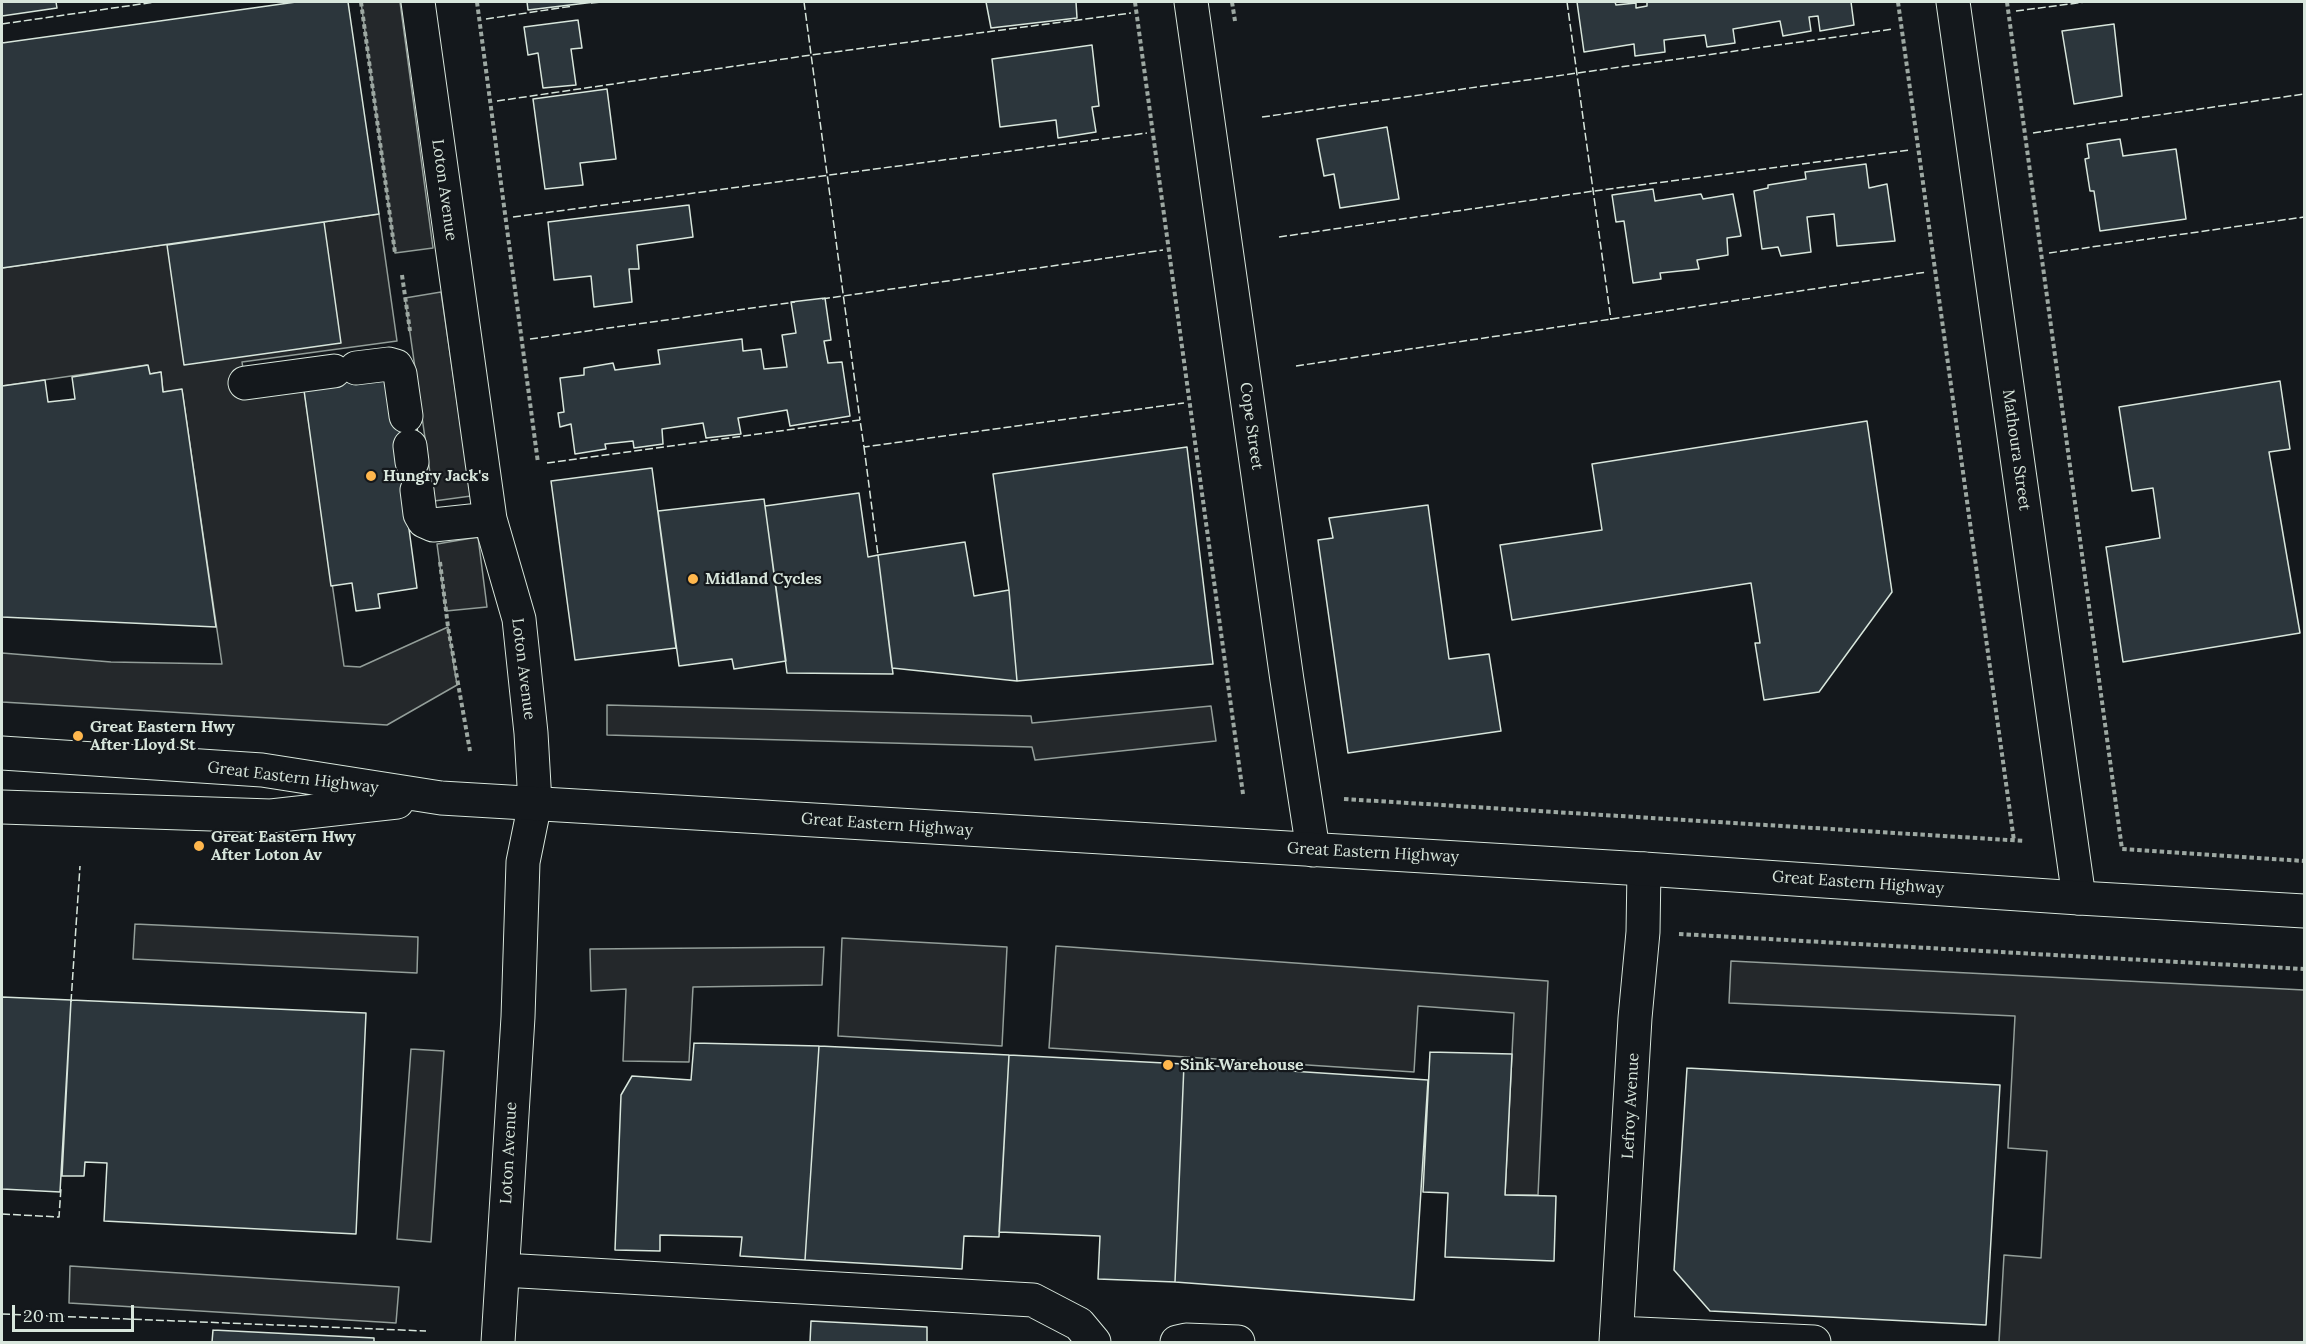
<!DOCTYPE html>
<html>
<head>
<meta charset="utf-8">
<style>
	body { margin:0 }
	#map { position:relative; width:2306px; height:1344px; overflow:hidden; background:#14181c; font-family:Lora,serif }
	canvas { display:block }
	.frame { position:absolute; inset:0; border:3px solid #d8e6dc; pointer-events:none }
	.scale { position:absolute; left:12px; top:1305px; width:122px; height:27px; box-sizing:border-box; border:3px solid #d8e6dc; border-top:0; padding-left:8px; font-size:18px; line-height:21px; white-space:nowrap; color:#d8e6dc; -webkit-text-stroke:4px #14181c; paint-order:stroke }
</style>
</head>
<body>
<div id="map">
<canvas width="2306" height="1344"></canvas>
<div class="frame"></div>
<div class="scale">20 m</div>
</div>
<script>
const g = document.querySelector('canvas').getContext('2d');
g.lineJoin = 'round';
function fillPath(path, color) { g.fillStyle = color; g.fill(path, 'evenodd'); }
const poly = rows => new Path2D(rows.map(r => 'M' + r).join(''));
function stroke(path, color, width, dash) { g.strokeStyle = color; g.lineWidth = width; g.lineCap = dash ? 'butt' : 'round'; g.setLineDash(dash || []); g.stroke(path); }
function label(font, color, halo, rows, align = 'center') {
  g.font = font + ' Lora,serif'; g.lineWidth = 4.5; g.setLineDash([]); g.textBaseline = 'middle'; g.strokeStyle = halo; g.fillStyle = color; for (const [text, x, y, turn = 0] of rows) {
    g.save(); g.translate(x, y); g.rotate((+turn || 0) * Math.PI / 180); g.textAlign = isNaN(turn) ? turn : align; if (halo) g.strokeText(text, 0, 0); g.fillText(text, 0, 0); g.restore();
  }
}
const parking = poly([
	[361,2,400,2,433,248,395,253,361,2],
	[379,214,397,341,242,362,245,382,302,375,344,666,360,667,448,627,457,685,387,725,2,702,2,653,111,662,222,664,182,390,163,392,161,372,150,374,147,365,2,386,2,268,379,214],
	[441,292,471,496,434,501,405,298,441,292],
	[478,537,487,607,446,611,437,544,478,537],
	[607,705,1031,716,1032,723,1211,706,1216,741,1035,760,1032,747,607,735,607,705],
	[135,924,418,937,417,973,133,959,135,924],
	[842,938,1007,947,1002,1046,838,1036,842,938],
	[1056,946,1548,981,1538,1195,1505,1195,1514,1013,1418,1006,1414,1072,1049,1048,1056,946],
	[824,947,822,985,693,987,689,1062,623,1061,626,989,591,991,590,949,824,947],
	[1731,961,2304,990,2304,1342,1999,1342,2004,1255,2041,1258,2047,1151,2008,1148,2015,1016,1729,1003,1731,961],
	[411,1049,444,1051,431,1242,397,1239,411,1049],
	[70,1266,399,1287,396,1323,69,1303,70,1266]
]);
fillPath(parking, '#24282b');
stroke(parking, '#939e99', 1.5);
const building = poly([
	[2,2,56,2,57,8,2,16,2,2],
	[296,2,348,2,379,214,2,268,2,43,296,2],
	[527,2,595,2,528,10,527,2],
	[986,2,1076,2,1077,18,991,28,986,2],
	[1577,2,1615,2,1616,5,1636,3,1636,8,1647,6,1647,2,1851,2,1854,25,1820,31,1818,16,1809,17,1811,31,1783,36,1780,21,1733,29,1735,43,1707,47,1705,35,1664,40,1665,52,1635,56,1634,44,1584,52,1577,2],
	[578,20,582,48,571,49,576,85,543,88,538,53,528,55,524,27,578,20],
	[2114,24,2122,96,2074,104,2062,31,2114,24],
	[1092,45,1099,106,1092,107,1096,132,1058,138,1056,120,1000,127,992,59,1092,45],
	[607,89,616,159,580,163,583,185,545,189,533,99,607,89],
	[1387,127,1399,199,1340,208,1334,174,1324,176,1317,139,1387,127],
	[2120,139,2123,156,2176,149,2186,219,2100,231,2094,191,2090,191,2085,159,2089,158,2087,144,2120,139],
	[1866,164,1869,188,1887,184,1895,241,1837,246,1834,214,1807,217,1811,252,1781,256,1778,247,1762,249,1754,191,1768,188,1768,185,1806,179,1805,172,1866,164],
	[1653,189,1655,201,1701,194,1703,199,1733,194,1741,236,1727,238,1728,255,1697,260,1699,269,1660,273,1661,279,1633,283,1624,221,1616,222,1612,195,1653,189],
	[689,205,693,237,637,245,639,269,629,269,632,302,594,307,591,276,554,280,548,222,689,205],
	[324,222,341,343,184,365,167,245,324,222],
	[825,298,831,340,824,341,828,363,842,362,850,416,790,426,787,410,738,418,741,434,706,438,703,423,662,429,663,444,634,448,633,441,605,444,606,449,575,454,571,424,560,427,558,413,564,412,560,378,584,375,584,368,613,363,615,370,660,364,658,350,742,339,743,351,761,349,764,369,787,367,782,335,796,333,791,302,825,298],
	[148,365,150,374,161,372,163,392,182,389,216,627,2,617,2,386,45,380,48,402,75,399,72,377,148,365],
	[394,373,415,415,427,489,404,492,417,588,378,594,380,608,356,611,352,583,331,586,303,383,394,373],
	[2280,381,2290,449,2269,452,2300,633,2123,662,2106,547,2160,538,2153,488,2132,491,2119,407,2280,381],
	[1867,421,1892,592,1819,692,1764,700,1755,643,1760,643,1751,583,1512,620,1500,545,1602,530,1592,464,1867,421],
	[1187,447,1213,664,1017,681,1009,590,993,474,1187,447],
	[652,468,676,648,575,660,551,481,652,468],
	[859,493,868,557,878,555,893,674,787,673,765,506,859,493],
	[764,499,786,661,734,669,732,659,679,666,658,511,764,499],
	[1428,505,1449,659,1489,654,1501,731,1348,753,1318,540,1333,538,1329,518,1428,505],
	[965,542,974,596,1009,590,1017,681,892,668,878,555,965,542],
	[2,997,71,1000,60,1192,2,1189,2,997],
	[71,1000,366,1013,356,1234,104,1221,107,1163,85,1162,84,1176,62,1176,71,1000],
	[694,1043,819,1046,805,1260,740,1256,742,1237,660,1235,660,1251,615,1250,621,1095,632,1076,691,1080,694,1043],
	[819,1046,1009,1055,999,1237,964,1236,962,1269,805,1260,819,1046],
	[1430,1052,1512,1054,1505,1195,1556,1196,1554,1261,1445,1257,1448,1193,1423,1192,1430,1052],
	[1009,1055,1184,1064,1175,1282,1098,1279,1100,1236,999,1232,1009,1055],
	[1184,1064,1428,1080,1414,1300,1175,1282,1184,1064],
	[1687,1068,2000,1085,1986,1325,1710,1311,1674,1270,1687,1068],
	[811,1321,927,1327,927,1342,810,1342,811,1321],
	[213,1330,374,1338,374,1342,212,1342,213,1330]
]);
fillPath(building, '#2c363c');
stroke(building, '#d8e6dc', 1.5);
const minor = poly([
	[418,2,490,519,519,619,531,733,535,803,523,862,518,1017,498,1342],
	[1191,2,1287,680,1313,850],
	[1953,2,2079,898],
	[356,368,389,364,396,366,400,374,406,416],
	[245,383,334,371],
	[410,446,412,462],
	[417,490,420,514,424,521,433,525,490,519],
	[503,1270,1033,1300,1079,1324,1094,1342],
	[1617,1333,1814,1342],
	[1177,1342,1186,1340,1238,1342],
	[1616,1342,1635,1018,1643,932,1644,869]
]);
const highway = poly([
	[2,753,262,770,441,798,1644,869,2079,898,2304,911],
	[2,807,271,816,397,802]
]);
stroke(minor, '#d8e6dc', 35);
stroke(highway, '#d8e6dc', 35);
stroke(poly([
	[361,2,395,253],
	[477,2,538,463],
	[1135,2,1243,794],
	[1232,2,1235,21],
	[1898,2,2014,841],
	[2007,2,2122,849,2304,861],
	[402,275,410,331],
	[440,562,448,627,470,751],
	[1344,799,2025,841],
	[1679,934,2304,969]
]), '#9da8a2', 4, [4.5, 3]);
stroke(minor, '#14181c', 33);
stroke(highway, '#14181c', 33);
stroke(poly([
	[804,2,860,420],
	[1567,2,1611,320],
	[591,3,603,2],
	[2016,11,2085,2],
	[486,19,573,6],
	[2,24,155,2],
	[497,101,811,55,1131,13],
	[1262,117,1893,29],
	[2033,133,2304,94],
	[513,217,1147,133],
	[1279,237,1594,191,1910,150],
	[2049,253,2304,217],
	[822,299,1163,250],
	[530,339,795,302],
	[1296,366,1927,272],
	[864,447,878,555],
	[547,463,860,420,864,447,1184,403],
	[71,1002,80,866],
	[2,1214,59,1217,61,1188],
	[2,1314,426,1331]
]), '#d8e6dc', 1.5, [8, 3]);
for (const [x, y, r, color] of [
	[371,476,6,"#ffb74d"],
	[693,579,6,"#ffb74d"],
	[78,736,6,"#ffb74d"],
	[199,846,6,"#ffb74d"],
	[1168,1065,6,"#ffb74d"]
]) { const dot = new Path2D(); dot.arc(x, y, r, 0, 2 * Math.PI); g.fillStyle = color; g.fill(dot); stroke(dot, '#14181c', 2); }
label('16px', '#d8e6dc', '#14181c', [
	["Loton Avenue",444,190,82],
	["Cope Street",1251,426,82],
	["Mathoura Street",2016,450,82],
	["Loton Avenue",523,669,83],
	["Great Eastern Highway",293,778,7],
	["Great Eastern Highway",887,825,4],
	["Great Eastern Highway",1373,853,3],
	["Great Eastern Highway",1858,883,4],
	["Lefroy Avenue",1631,1106,-87],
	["Loton Avenue",509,1153,-87]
]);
label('bold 16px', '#d8e6dc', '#14181c', [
	["Hungry Jack's",383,476],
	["Midland Cycles",705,579],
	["Great Eastern Hwy",90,727],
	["After Lloyd St",90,745],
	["Great Eastern Hwy",211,837],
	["After Loton Av",211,855],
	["Sink Warehouse",1180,1065]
], 'left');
</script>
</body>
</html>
